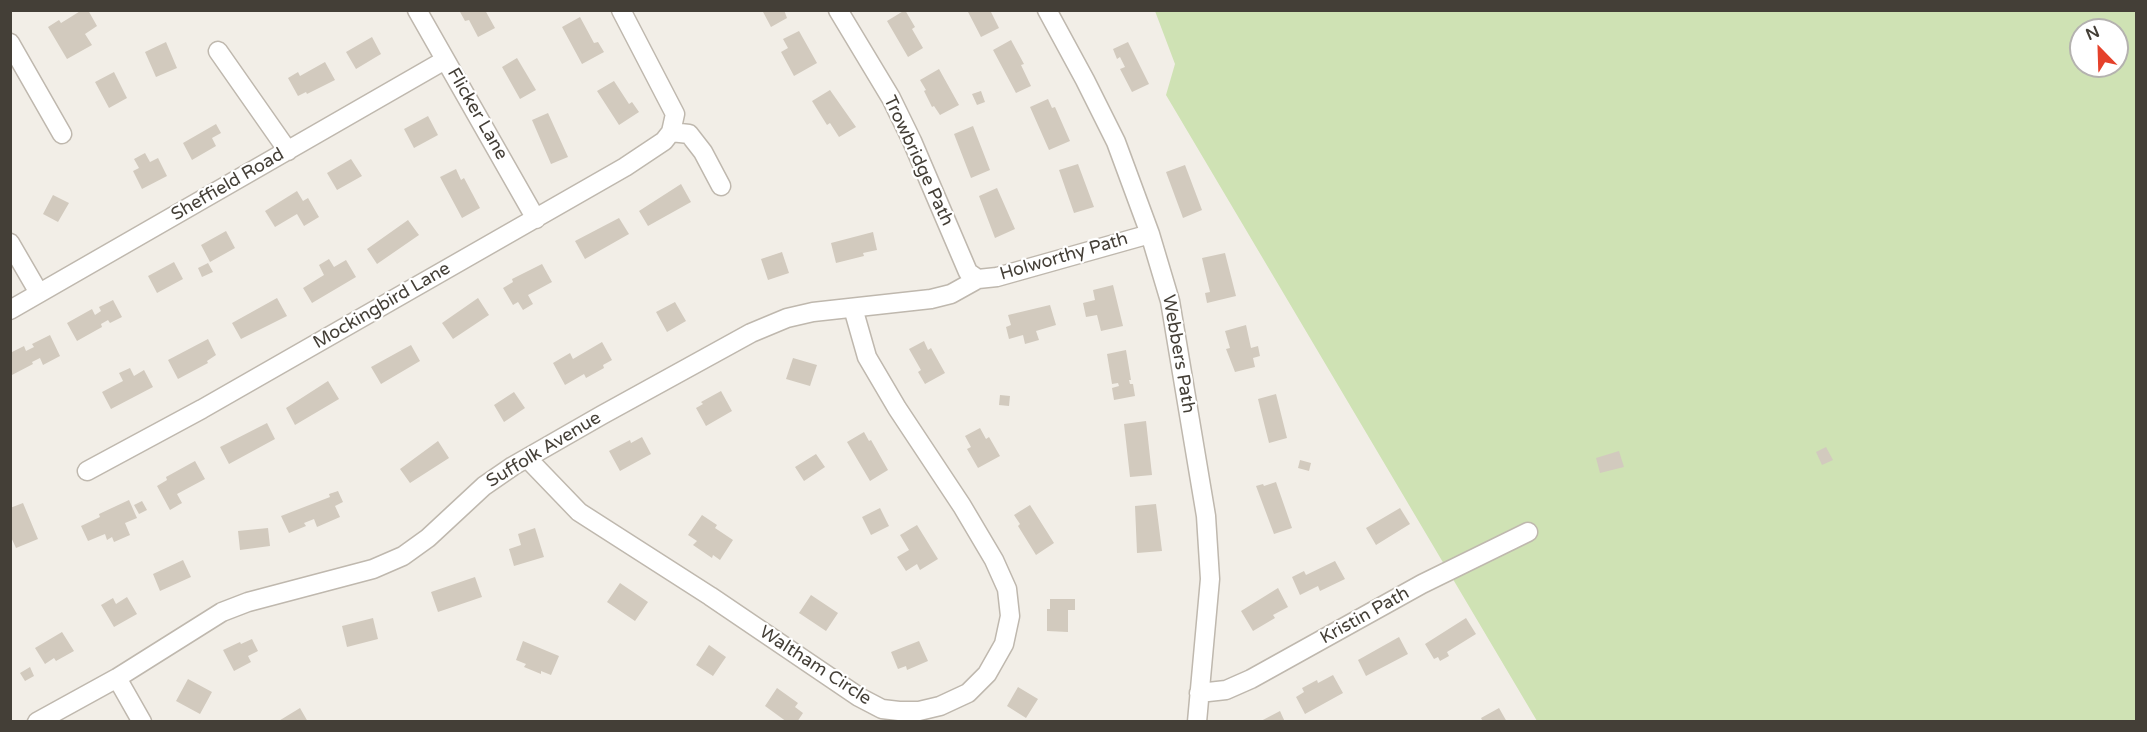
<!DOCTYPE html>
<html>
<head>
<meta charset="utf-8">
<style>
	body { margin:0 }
	#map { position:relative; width:2147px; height:732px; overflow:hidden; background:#f2eee7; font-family:"Varela Round",sans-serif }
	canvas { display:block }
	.frame { position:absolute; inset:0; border:12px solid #443f37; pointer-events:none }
	.north { position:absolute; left:2069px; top:18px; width:60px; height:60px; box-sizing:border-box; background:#fff; border:2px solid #b4b2af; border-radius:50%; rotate:337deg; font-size:16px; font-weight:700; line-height:24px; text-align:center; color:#443f37 }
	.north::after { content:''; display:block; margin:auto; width:21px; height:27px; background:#e5412b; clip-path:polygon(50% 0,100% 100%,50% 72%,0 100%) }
</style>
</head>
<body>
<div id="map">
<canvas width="2147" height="732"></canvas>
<div class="frame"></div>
<div class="north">N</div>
</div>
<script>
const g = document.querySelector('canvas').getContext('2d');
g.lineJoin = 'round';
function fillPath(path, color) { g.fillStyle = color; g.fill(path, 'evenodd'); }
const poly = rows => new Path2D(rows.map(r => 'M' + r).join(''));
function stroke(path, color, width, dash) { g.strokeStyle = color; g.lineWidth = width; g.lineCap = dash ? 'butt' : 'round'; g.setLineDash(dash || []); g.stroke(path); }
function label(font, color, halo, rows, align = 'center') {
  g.font = font + ' "Varela Round",sans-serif'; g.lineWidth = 4.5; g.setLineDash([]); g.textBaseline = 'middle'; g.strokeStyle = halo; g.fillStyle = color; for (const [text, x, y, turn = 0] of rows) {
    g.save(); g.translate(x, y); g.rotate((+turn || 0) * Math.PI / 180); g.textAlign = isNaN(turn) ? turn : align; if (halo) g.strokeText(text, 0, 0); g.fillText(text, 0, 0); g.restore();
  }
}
fillPath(poly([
	[1155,11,2136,11,2136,721,1537,721,1166,95,1175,64],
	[2081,30,2117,30,2117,66,2081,66]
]), '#cfe2b4');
fillPath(poly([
	[82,10,88,10,97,26,85,34,92,45,67,59,48,27,59,20,61,23],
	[459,10,485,10,495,28,478,37,469,20,465,21],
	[762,10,784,10,787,18,771,27],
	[905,10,915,27,912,29,923,48,908,57,887,21],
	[967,10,990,10,999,28,981,37],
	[580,17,594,43,598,42,604,52,582,64,562,27],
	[799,31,817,63,794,76,781,52,788,48,783,39],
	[372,37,381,54,356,69,346,52],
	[1011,40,1024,64,1021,65,1031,86,1016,93,993,50],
	[166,42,177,68,156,77,145,52],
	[1128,42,1149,84,1132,92,1120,69,1125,67,1120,57,1117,59,1113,49],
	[517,58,536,90,520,99,502,67],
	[325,62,335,80,307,94,306,92,298,96,288,78,298,72,300,76],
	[939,69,959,105,940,115,934,106,932,107,924,91,926,90,920,80],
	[114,72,127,98,109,108,95,82],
	[614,81,629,104,632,102,639,112,619,125,597,91],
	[830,90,856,127,839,137,830,123,827,125,812,101],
	[981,91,985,102,977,105,972,94],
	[1048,99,1052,108,1055,107,1070,141,1049,150,1030,107],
	[548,113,568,157,551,164,532,120],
	[428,116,438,135,414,148,404,129],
	[216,124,221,133,212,138,216,146,192,160,183,143],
	[973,126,990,170,971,178,954,134],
	[145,153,150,162,158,158,167,176,142,189,133,171,139,168,134,159],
	[351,159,362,176,337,190,327,173],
	[1078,164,1094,207,1074,213,1059,170],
	[1185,165,1202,210,1183,218,1166,172],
	[456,169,461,180,464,178,480,208,462,218,440,177],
	[681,184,691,202,648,226,639,211],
	[997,188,1015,229,995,238,979,196],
	[297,191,303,201,308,198,319,217,304,226,297,214,275,227,265,211],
	[53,195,69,203,58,222,43,214],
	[619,218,629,234,585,259,575,241],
	[408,220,419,235,377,264,367,249],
	[226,231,235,248,210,262,201,245],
	[873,232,877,250,863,253,864,256,836,263,831,243],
	[782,252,789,273,768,280,761,259],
	[1225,253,1236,296,1207,303,1205,293,1210,292,1202,258],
	[329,259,334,267,346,260,356,277,312,303,303,288,324,275,319,265],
	[174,262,183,279,157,293,148,276],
	[208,263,213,272,202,277,198,268],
	[542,264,552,282,528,295,533,304,523,310,518,302,513,305,503,288,513,282,512,279],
	[1113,285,1123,326,1101,331,1097,315,1086,317,1083,303,1095,300,1093,290],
	[277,298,287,316,241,339,232,323],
	[478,298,489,315,453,339,442,323],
	[113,300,122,317,110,323,108,320,101,324,102,327,77,341,67,323,92,309,95,315,101,311,99,307],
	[675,302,686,321,667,332,656,312],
	[1050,305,1056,325,1036,331,1039,340,1025,344,1023,335,1009,339,1006,327,1011,325,1008,315],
	[1246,325,1251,348,1258,346,1260,356,1253,358,1255,367,1235,372,1226,349,1230,348,1225,331],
	[50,335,60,356,43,365,40,358,32,362,33,364,10,376,10,353,24,346,26,351,34,347,32,344],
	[208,339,216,355,207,361,208,363,178,379,168,360],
	[924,341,928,350,931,348,945,373,925,384,918,372,921,370,909,349],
	[602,342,612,360,603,365,604,368,586,378,584,374,565,385,553,363,570,353,573,359],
	[411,345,420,361,381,384,371,367],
	[1126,350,1131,380,1129,380,1130,384,1133,384,1135,396,1114,400,1112,388,1119,386,1118,383,1112,384,1107,354],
	[793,358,817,365,810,386,786,379],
	[130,368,134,376,144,370,153,387,111,409,102,392,123,381,119,373],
	[328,381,339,399,295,425,286,408],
	[721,391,732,411,706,426,696,408,703,404,701,402],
	[514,392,525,408,504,422,494,405],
	[1276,394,1287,438,1269,443,1258,399],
	[1000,395,1010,396,1009,406,999,405],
	[1146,421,1152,475,1130,477,1124,424],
	[267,423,275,439,229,464,220,447],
	[980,428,986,439,989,437,1000,456,978,468,967,449,971,447,965,436],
	[864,432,869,441,871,440,888,470,870,481,847,442],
	[642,437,651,454,620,471,609,451,630,440,631,443],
	[438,441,449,458,410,483,400,469],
	[1826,447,1833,460,1822,465,1816,452],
	[1619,451,1624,467,1600,473,1596,458],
	[816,454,825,467,804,481,795,467],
	[1300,460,1311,463,1309,471,1298,468],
	[195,461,205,479,177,494,182,503,170,510,157,486,167,480,166,477],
	[1276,482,1292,528,1274,534,1256,486,1263,484,1264,486],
	[338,491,343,502,335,506,340,517,317,527,314,519,304,523,306,526,289,533,281,516,330,497,329,494],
	[129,500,137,518,125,523,130,535,114,542,112,537,107,540,105,534,88,541,81,526,100,517,99,514],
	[142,501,147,510,139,514,134,505],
	[23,503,38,539,16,548,10,535,10,508],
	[1156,504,1162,551,1137,553,1135,506],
	[1030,505,1054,543,1036,555,1018,526,1020,524,1014,515],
	[880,508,889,526,871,535,862,517],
	[1400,508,1410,524,1376,545,1366,528],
	[702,515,717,525,715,528,733,540,720,560,713,555,712,558,693,545,697,541,688,535],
	[917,525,938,559,920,570,917,564,906,571,897,557,909,550,900,535],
	[268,528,270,546,240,550,238,531],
	[535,528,544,557,514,566,509,549,521,545,518,534],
	[183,560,191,577,160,591,153,574],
	[1335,561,1345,579,1320,591,1318,586,1300,595,1292,577,1304,571,1306,575],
	[475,577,482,597,438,612,431,592],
	[620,583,648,602,635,621,607,602],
	[1278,588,1288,607,1273,615,1275,618,1253,631,1241,611],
	[811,595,838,613,826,631,799,613],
	[127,597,137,614,114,627,101,605,113,598,116,604],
	[1050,599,1075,599,1075,610,1068,610,1068,632,1047,631,1047,609,1050,609],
	[373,618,378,639,347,647,342,626],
	[1466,618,1476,634,1447,652,1449,656,1440,661,1438,657,1434,659,1425,644],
	[62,632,74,651,56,661,54,658,45,664,35,648],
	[1399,637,1408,654,1366,676,1358,660],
	[252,639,258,651,248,656,251,662,234,671,223,650,240,642,241,644],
	[523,641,559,656,551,675,541,671,541,674,524,667,526,664,516,660],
	[919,641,928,661,907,670,906,666,898,669,891,652],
	[709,645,726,657,713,676,696,665],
	[30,667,34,676,25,681,20,673],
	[1333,675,1343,693,1305,714,1296,697,1304,692,1302,688,1317,680,1318,683],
	[188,679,212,692,200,714,176,701],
	[1018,687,1038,699,1026,718,1007,706],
	[777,688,798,703,795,707,803,713,797,722,787,722,765,706],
	[300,708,308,722,277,722],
	[1499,708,1507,722,1483,722,1481,718],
	[1280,711,1285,722,1259,722]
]), '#d2cabe');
const minor = poly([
	[417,10,536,219],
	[621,10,675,114,671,132,689,134,703,152,721,186],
	[838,10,891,98,912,141,968,272,978,279],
	[1047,10,1085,80,1116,142,1150,234,1170,301,1206,516,1210,579,1197,722],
	[10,43,62,134],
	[218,51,288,151],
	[10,243,39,293],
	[10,310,445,60],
	[527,458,579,512,710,596,859,697,882,709,899,711,919,711,940,706,968,693,987,674,1004,644,1010,616,1007,589,994,560,962,506,897,408,867,357,853,308],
	[87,471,202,409,625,167,664,141,671,132],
	[117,678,142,722],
	[1199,693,1226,690,1251,679,1422,584,1528,532],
	[37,722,117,678,222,612,248,602,373,569,403,556,428,538,484,486,513,466,602,415,751,333,787,318,813,312,931,299,951,294,978,279,997,277,1150,234]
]);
stroke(minor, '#bfb8ae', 21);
stroke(minor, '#fff', 18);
label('18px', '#443f37', '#fff', [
	["Flicker Lane",477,114,60],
	["Trowbridge Path",918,161,65],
	["Sheffield Road",228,185,-30],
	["Holworthy Path",1064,257,-16],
	["Mockingbird Lane",382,306,-30],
	["Webbers Path",1178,354,80],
	["Suffolk Avenue",544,450,-31],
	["Kristin Path",1365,616,-29],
	["Waltham Circle",815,666,33]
]);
</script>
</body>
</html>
